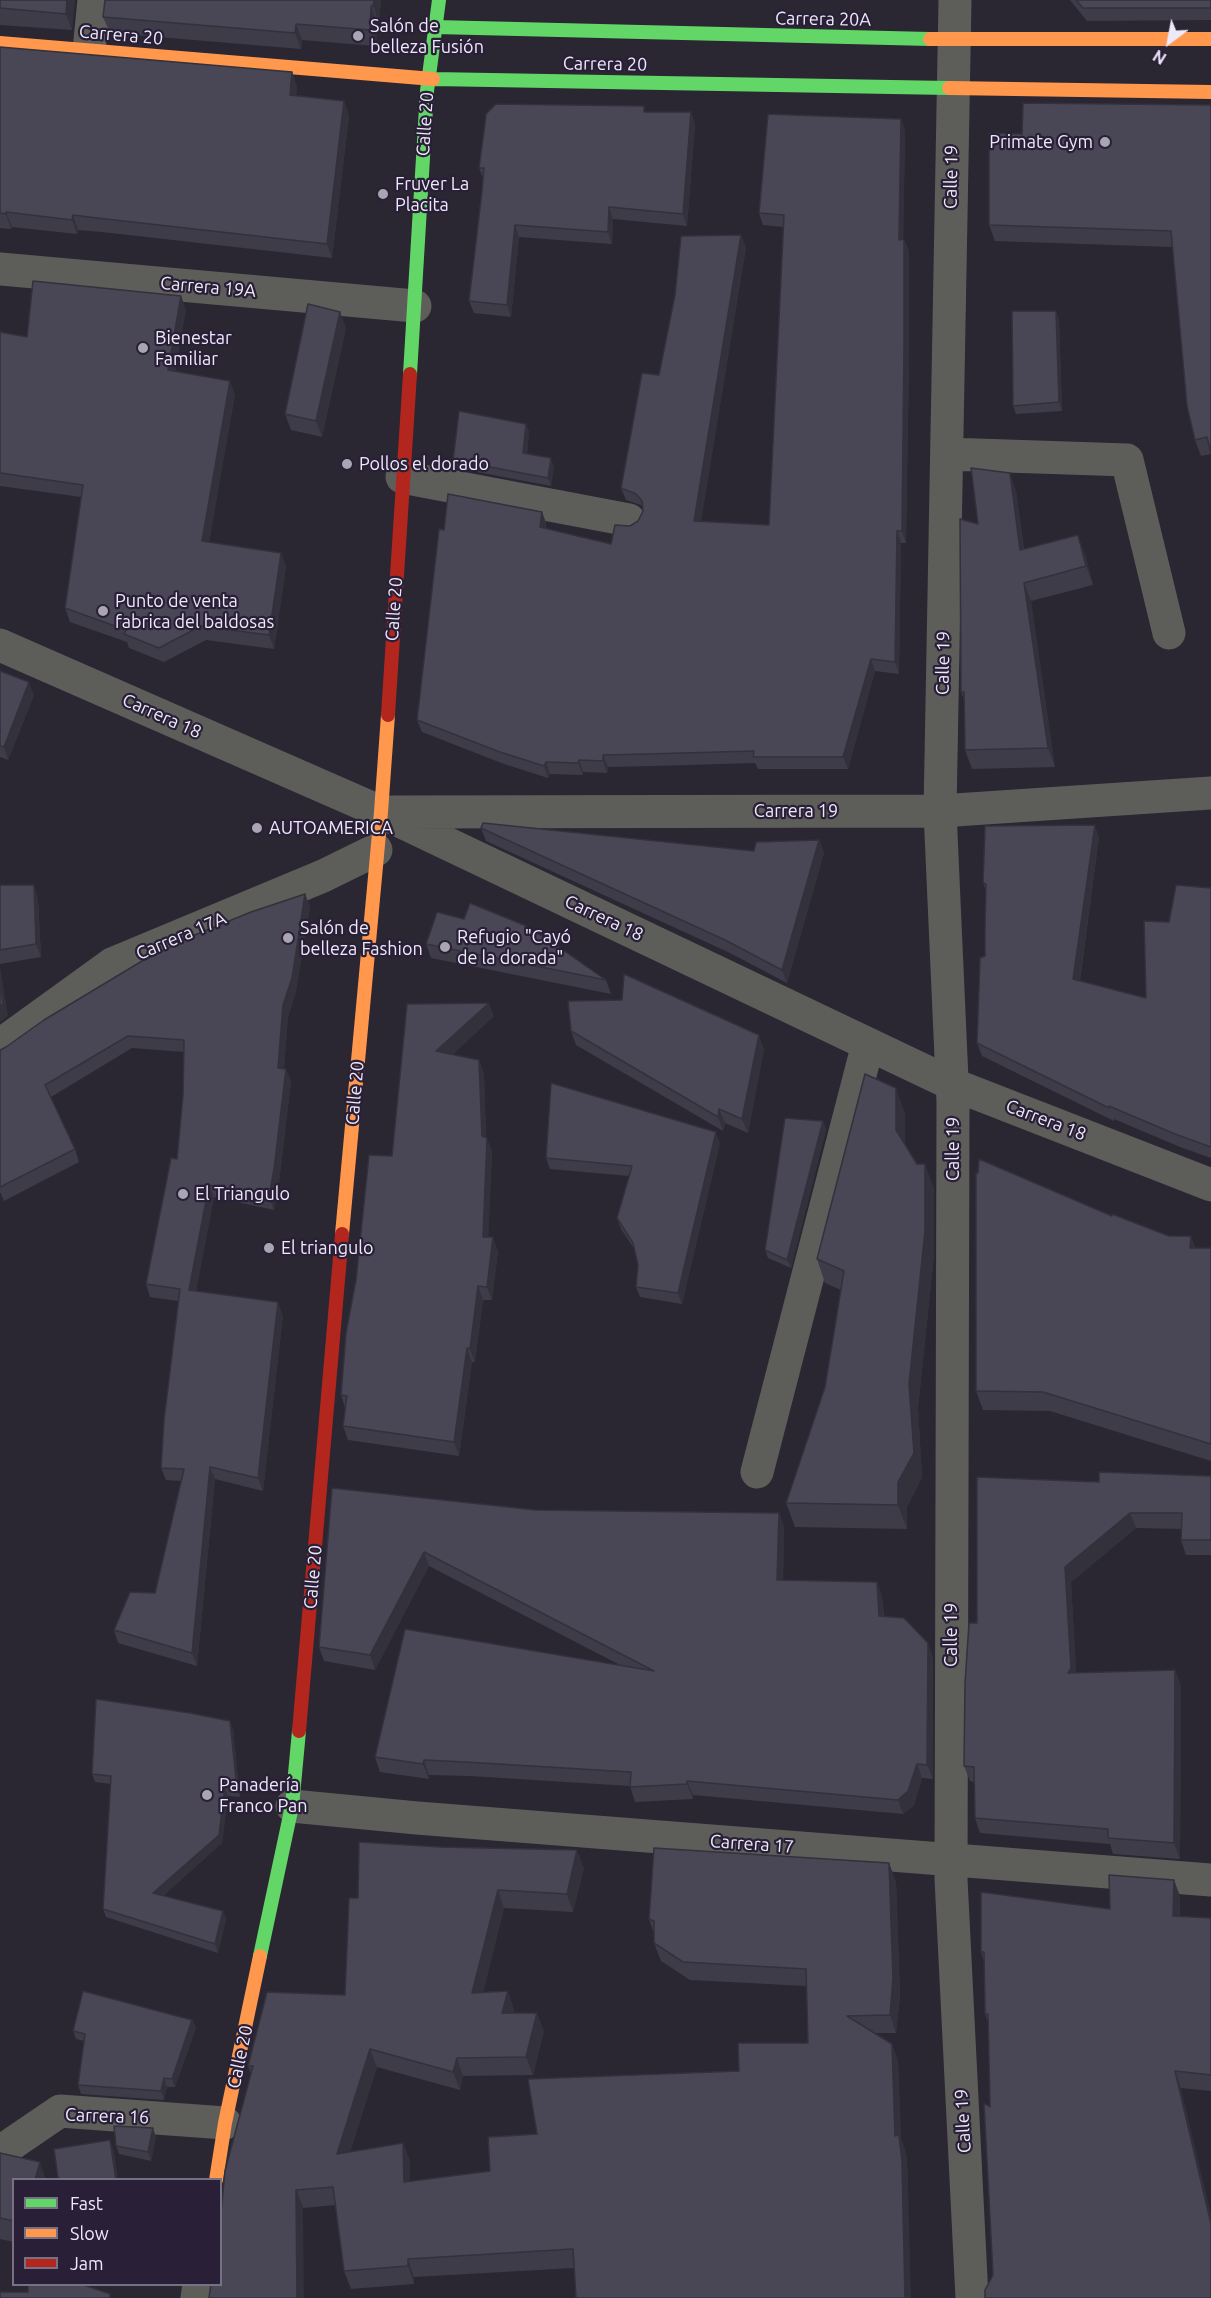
<!DOCTYPE html>
<html>
<head>
<meta charset="utf-8">
<style>
	body { margin:0 }
	#map { position:relative; width:1211px; height:2298px; overflow:hidden; background:#2a2632; font-family:Ubuntu,sans-serif }
	canvas { display:block }
	.legend { position:absolute; left:12px; top:2178px; width:210px; height:108px; box-sizing:border-box; background:#292038; border:2px solid #787085; margin:0; padding:8px 10px; list-style:none; font-size:18px; color:#eee9f9 }
	.legend li { display:flex; align-items:center; gap:12px; height:30px }
	.legend b { width:30px; border:2px solid #787085 }
	.north { position:absolute; left:1139px; top:12px; width:60px; height:60px; -webkit-text-stroke:4px #292038; paint-order:stroke; rotate:212deg; font-size:16px; font-weight:700; line-height:24px; text-align:center; color:#eee9f9 }
	.north::after { content:''; display:block; margin:auto; width:21px; height:27px; background:#eee9f9; clip-path:polygon(50% 0,100% 100%,50% 72%,0 100%) }
</style>
</head>
<body>
<div id="map">
<canvas width="1211" height="2298"></canvas>
<ul class="legend">
<li><b style="height:8px;background:#63d668"></b>Fast</li>
<li><b style="height:8px;background:#ff974d"></b>Slow</li>
<li><b style="height:8px;background:#b3261e"></b>Jam</li>
</ul>
<div class="north">N</div>
</div>
<script>
const g = document.querySelector('canvas').getContext('2d');
g.lineJoin = 'round';
const poly = rows => new Path2D(rows.map(r => 'M' + r).join(''));
function stroke(path, color, width, dash) { g.strokeStyle = color; g.lineWidth = width; g.lineCap = dash ? 'butt' : 'round'; g.setLineDash(dash || []); g.stroke(path); }
function fillPath(path, color) { g.fillStyle = color; g.fill(path, 'evenodd'); }
function label(font, color, halo, rows, align = 'center') {
  g.font = font + ' Ubuntu,sans-serif'; g.lineWidth = 4.5; g.setLineDash([]); g.textBaseline = 'middle'; g.strokeStyle = halo; g.fillStyle = color; for (const [text, x, y, turn = 0] of rows) {
    g.save(); g.translate(x, y); g.rotate((+turn || 0) * Math.PI / 180); g.textAlign = isNaN(turn) ? turn : align; if (halo) g.strokeText(text, 0, 0); g.fillText(text, 0, 0); g.restore();
  }
}
stroke(poly([
	[955,0,940,811,953,1102,951,1879,972,2298],
	[89,50,94,0],
	[0,269,415,306],
	[947,454,1127,460,1169,633],
	[402,477,629,520],
	[0,645,381,812,952,1084,1211,1185],
	[392,812,940,811,1211,793],
	[0,1045,112,964,323,876,376,850],
	[757,1472,868,1044],
	[292,1806,417,1818,1211,1880],
	[0,2152,60,2111,225,2123],
	[197,2298,199,2284]
]), '#5d5e5a', 33);
stroke(poly([
	[435,27,930,39],
	[433,79,949,88],
	[410,374,427,91,439,0],
	[260,1956,292,1806,299,1731]
]), '#63d668', 14);
stroke(poly([
	[930,39,1211,39],
	[0,43,433,79],
	[949,88,1211,92],
	[342,1234,381,812,388,715],
	[216,2180,225,2123,260,1956]
]), '#ff974d', 14);
stroke(poly([
	[388,715,410,374],
	[299,1731,342,1234]
]), '#b3261e', 14);
fillPath(poly([
	[0,0,75,0,72,30,0,25],
	[105,0,381,0,379,23,377,22,376,46,302,40,301,49,110,33,103,17],
	[1070,0,1211,0,1211,20,1087,21],
	[0,47,292,72,297,87,296,95,344,101,349,116,332,258,102,232,78,230,77,234,12,227,11,229,0,228],
	[1211,105,1211,454,1201,456,1195,440,1172,247,995,241,989,225,1022,134],
	[646,112,691,112,695,124,687,226,613,219,612,244,519,237,511,317,474,313,469,301,483,178,479,168],
	[901,119,905,131,903,240,904,239,909,251,909,358,906,543,901,543,899,674,875,671,848,769,758,769,755,763,653,766,608,767,607,773,583,772,583,775,550,774,548,778,504,764,422,732,417,720,444,530,542,512,546,523,546,529,611,544,630,526,638,521,643,511,643,508,641,505,626,500,621,488,659,375,746,247,701,521,769,525,783,227,763,225,759,213],
	[186,309,175,371,235,394,209,542,281,553,286,567,274,649,206,640,164,662,129,648,127,642,70,622,65,608,81,497,0,486,0,332,27,337],
	[1059,319,1062,411,1016,414,1013,406],
	[346,328,322,437,291,430,285,414],
	[526,424,529,432,527,454,554,467,551,486,456,468,453,460],
	[1016,491,1024,549,1085,554,1093,585,1031,601,1055,767,972,769,965,750,964,699,961,692,978,524],
	[0,671,34,695,8,760,0,757],
	[481,828,754,851,819,840,824,853,787,983,730,953,486,841],
	[1099,837,1080,981,1146,998,1169,922,1211,888,1211,1158,1180,1147,1114,1119,1114,1121,982,1056,977,1043,985,956,986,891,983,883],
	[0,885,38,898,41,957,0,964],
	[305,894,310,907,296,991,288,1017,284,1069,286,1069,291,1082,279,1182,274,1210,214,1197,196,1291,283,1315,263,1491,215,1479,197,1666,118,1643,114,1630,155,1593,181,1481,166,1480,161,1468,178,1301,150,1297,146,1284,177,1159,183,1095,184,1052,132,1048,51,1097,75,1149,79,1162,4,1201,0,1192,0,1050,6,1047],
	[545,938,606,980,611,994,431,958,426,944],
	[407,1004,494,1016,453,1054,479,1060,484,1074,486,1137,492,1151,488,1237,498,1251,492,1300,483,1300,475,1362,472,1362,459,1456,348,1440,343,1426,345,1408,341,1395,392,1156],
	[571,1031,764,1049,748,1133,725,1123,723,1131,576,1045],
	[905,1113,905,1144,917,1164,934,1188,934,1255,918,1408,922,1477,907,1507,907,1529,795,1527,786,1503,825,1387,841,1290,825,1283,817,1259],
	[823,1121,826,1130,791,1268,768,1258,765,1250],
	[720,1143,682,1304,640,1297,636,1287,638,1265,635,1250,621,1229,617,1218,629,1176,550,1169,546,1158],
	[1112,1216,1169,1236,1191,1236,1195,1248,1211,1248,1211,1461,1050,1411,983,1410,976,1391],
	[1211,1476,1211,1555,1186,1555,1181,1540,1182,1529,1136,1528,1071,1582,1076,1673,1175,1670,1181,1686,1180,1859,1113,1854,1110,1844,980,1833,975,1818,974,1782,970,1781,964,1766,1099,1482],
	[332,1488,536,1510,779,1513,784,1527,783,1580,877,1582,882,1597,884,1616,928,1643,933,1658,933,1779,922,1778,914,1805,903,1814,693,1795,693,1799,635,1802,630,1786,470,1776,429,1775,429,1779,380,1772,375,1757,620,1665,429,1566,375,1670,324,1661,319,1647],
	[230,1721,233,1729,240,1797,228,1796,222,1843,163,1896,223,1911,226,1919,218,1953,106,1917,103,1909,111,1784,95,1782,92,1774],
	[584,1868,573,1912,504,1908,483,1992,514,2009,513,2013,544,2031,533,2075,463,2076,460,2090,377,2067,350,2152,403,2143,410,2161,410,2182,490,2171,537,2134,739,2071,808,2043,806,1986,690,1980,661,1961,654,1943,654,1934,649,1919,896,1881,900,1996,896,2033,875,2033,892,2044,898,2062,901,2139,906,2153,908,2179,574,2268,414,2277,414,2284,351,2289,344,2271,335,2205,303,2208,248,2066,345,1995,358,1898],
	[1180,1896,1180,1917,1211,1918,1211,2091,1181,2088,993,2275,990,2107,988,2022,985,2014,984,1962,981,1952,1110,1909],
	[192,2020,196,2028,175,2087,167,2087,164,2100,81,2094,78,2085,84,2041,76,2039,73,2031],
	[156,2137,151,2161,119,2154,116,2146],
	[0,2153,14,2180,14,2242,0,2239]
]), '#3f3c49');
fillPath(poly([
	[67,0,75,0,72,30,66,14],
	[374,0,381,0,379,23,373,6],
	[371,6,377,22,376,46,370,30],
	[296,24,302,40,301,49,295,33],
	[292,72,297,87,295,109,290,95],
	[344,101,349,116,332,258,327,244],
	[691,112,695,124,687,226,683,214],
	[901,119,905,131,903,252,899,240],
	[609,207,613,219,612,244,608,232],
	[6,212,12,227,11,229,6,214],
	[73,215,78,230,77,234,72,220],
	[515,225,519,237,511,317,507,305],
	[741,235,746,247,699,533,694,521],
	[904,239,909,251,909,358,906,543,902,531],
	[181,296,186,309,173,383,168,370],
	[1056,311,1059,319,1062,411,1059,402],
	[340,312,346,328,322,437,316,421],
	[230,381,235,394,207,555,202,541],
	[526,424,529,432,526,462,523,453],
	[551,458,554,467,551,486,548,478],
	[1010,473,1016,491,1026,569,1020,550],
	[542,512,546,523,544,539,540,527],
	[897,531,901,543,899,674,895,662],
	[1078,535,1085,554,1093,585,1086,566],
	[281,553,286,567,274,649,269,635],
	[1024,583,1031,601,1055,767,1048,748],
	[871,659,875,671,848,769,843,757],
	[29,682,34,695,8,760,4,747],
	[603,755,608,767,607,773,603,761],
	[579,760,583,772,583,775,578,763],
	[546,762,550,774,548,778,544,766],
	[1095,825,1099,837,1078,992,1073,979],
	[819,840,824,853,787,983,782,970],
	[34,885,38,898,41,957,36,944],
	[305,894,310,907,296,991,288,1017,283,1081,278,1068,283,1005],
	[0,966,8,1016,0,1022],
	[489,1003,494,1016,441,1065,436,1051],
	[759,1035,764,1049,748,1133,742,1119],
	[479,1060,484,1074,486,1143,487,1138,492,1151,488,1251,483,1237,482,1136],
	[286,1069,291,1082,279,1182,274,1210,269,1197],
	[896,1088,905,1113,905,1154,896,1130],
	[719,1109,725,1123,723,1131,718,1117],
	[823,1121,826,1130,791,1268,787,1260],
	[716,1132,720,1143,682,1304,678,1293],
	[925,1164,934,1188,934,1255,918,1408,922,1477,907,1507,907,1529,898,1505,898,1482,909,1384],
	[209,1185,214,1197,194,1302,189,1290],
	[1191,1236,1198,1255,1190,1248],
	[493,1237,498,1251,492,1300,487,1287],
	[478,1286,483,1300,475,1362,470,1349],
	[278,1302,283,1315,263,1491,258,1478],
	[467,1348,472,1362,459,1456,454,1442],
	[210,1467,215,1479,197,1666,192,1653],
	[779,1513,784,1527,783,1594,777,1580],
	[1130,1513,1136,1528,1071,1582,1077,1684,1068,1673,1065,1567],
	[424,1552,429,1566,375,1670,370,1655],
	[877,1582,882,1597,884,1630,879,1616],
	[928,1643,933,1658,933,1779,927,1765],
	[1175,1670,1181,1686,1180,1859,1174,1843],
	[230,1721,233,1729,240,1797,237,1788],
	[424,1760,429,1775,429,1779,423,1764],
	[917,1764,922,1778,914,1805,903,1814,898,1800],
	[687,1781,693,1795,693,1799,687,1784],
	[225,1787,228,1796,222,1843,156,1902,153,1893],
	[577,1850,584,1868,573,1912,567,1894],
	[889,1863,896,1881,900,1996,896,2033,890,2015],
	[1174,1880,1180,1896,1179,1933,1173,1916],
	[498,1890,504,1908,479,2011,472,1993],
	[223,1911,226,1919,218,1953,215,1944],
	[508,1991,514,2009,509,2031,502,2013],
	[537,2013,544,2031,533,2075,526,2057],
	[192,2020,196,2028,175,2087,172,2079],
	[892,2044,898,2062,901,2139,906,2153,908,2179,911,2298,905,2298,895,2136],
	[370,2049,377,2067,344,2172,337,2154],
	[457,2058,463,2076,460,2090,453,2072],
	[1175,2071,1181,2088,1211,2215,1211,2224],
	[164,2078,167,2087,164,2100,161,2091],
	[153,2128,156,2137,151,2161,148,2152],
	[110,2140,114,2151,118,2180,116,2180],
	[403,2143,410,2161,410,2200,404,2182],
	[40,2162,46,2180,35,2180],
	[296,2190,303,2208,304,2298,297,2298],
	[408,2259,414,2277,414,2284,408,2266]
]), '#33313c');
const building = poly([
	[0,0,67,0,66,14,0,8,0,0],
	[105,0,374,0,373,6,371,6,370,30,296,24,295,33,103,17,105,0],
	[1076,0,1211,0,1211,8,1083,8,1076,0],
	[0,47,292,72,290,95,344,101,327,244,97,218,73,215,72,220,6,212,6,214,0,213,0,47],
	[1023,103,1211,105,1211,453,1207,437,1195,440,1187,406,1171,231,989,225,989,133,1022,134,1023,103],
	[496,104,644,106,644,112,691,112,683,214,609,207,608,232,515,225,507,305,469,301,482,191,484,168,479,168,485,123,486,114,496,104],
	[768,114,901,119,899,240,904,239,904,346,902,531,897,531,895,662,871,659,843,757,753,757,754,751,648,754,603,755,603,761,579,760,578,763,546,762,544,766,500,752,417,720,439,529,444,530,448,494,542,512,540,527,611,544,615,525,630,526,638,521,643,511,642,501,636,494,621,488,642,373,659,375,675,295,681,236,741,235,694,521,769,525,784,215,759,213,768,114],
	[33,281,181,296,168,370,230,381,202,541,281,553,269,635,201,626,159,648,124,634,126,630,65,608,83,485,0,473,0,332,27,337,33,281],
	[308,304,340,312,316,421,285,414,308,304],
	[1012,311,1056,311,1059,402,1013,406,1012,311],
	[459,411,526,424,523,453,551,458,548,478,453,460,459,411],
	[971,468,1010,473,1020,550,1078,535,1086,566,1024,583,1048,748,965,750,964,692,961,692,960,519,978,524,971,468],
	[0,671,29,682,4,747,0,746,0,671],
	[483,823,754,851,756,842,819,840,782,970,725,940,481,828,483,823],
	[1095,825,1073,979,1146,998,1144,921,1169,922,1176,885,1211,888,1211,1147,1175,1134,1109,1106,1109,1108,977,1043,980,958,985,956,985,929,986,884,983,883,985,826,1095,825],
	[0,885,34,885,36,944,0,950,0,885],
	[305,894,292,978,283,1005,278,1068,286,1069,274,1169,269,1197,209,1185,189,1290,278,1302,258,1478,210,1467,192,1653,114,1630,130,1592,155,1593,184,1469,161,1468,164,1420,180,1289,146,1284,171,1158,177,1159,183,1095,184,1040,128,1036,45,1085,75,1149,0,1187,0,1050,6,1047,44,1020,142,961,190,937,251,912,305,894],
	[470,903,524,925,545,938,554,940,553,943,606,980,426,944,437,912,464,919,470,903],
	[624,974,759,1035,742,1119,719,1109,718,1117,571,1031,568,1001,622,1000,624,974],
	[0,983,3,1003,0,1006,0,983],
	[489,1003,436,1051,479,1060,482,1136,487,1138,483,1237,493,1237,487,1287,478,1286,470,1349,467,1348,454,1442,343,1426,347,1396,341,1395,346,1333,356,1280,369,1155,392,1156,407,1004,489,1003],
	[865,1074,896,1088,896,1130,917,1164,925,1164,925,1231,909,1384,914,1453,898,1482,898,1505,786,1503,825,1387,844,1271,817,1259,865,1074],
	[551,1083,716,1132,678,1293,636,1287,638,1265,633,1243,617,1218,632,1166,546,1158,551,1083],
	[785,1118,823,1121,787,1260,765,1250,785,1118],
	[979,1159,1112,1216,1112,1214,1169,1236,1191,1236,1190,1248,1211,1248,1211,1444,1043,1392,976,1391,976,1173,978,1173,979,1159],
	[1099,1472,1211,1476,1211,1540,1181,1540,1182,1513,1130,1513,1065,1567,1071,1668,1068,1673,1175,1670,1174,1843,1108,1838,1108,1829,975,1818,974,1767,964,1766,965,1683,969,1623,977,1623,977,1477,1099,1482,1099,1472],
	[332,1488,536,1510,779,1513,777,1580,877,1582,879,1616,904,1618,928,1643,927,1765,917,1764,908,1791,898,1800,687,1781,687,1784,630,1787,631,1772,465,1762,424,1760,423,1764,375,1757,405,1629,654,1671,424,1552,370,1655,319,1647,332,1488],
	[96,1699,190,1713,230,1721,237,1788,225,1787,219,1835,153,1893,223,1911,215,1944,103,1909,111,1776,92,1774,96,1699],
	[359,1842,441,1847,577,1850,567,1894,498,1890,472,1993,508,1991,502,2013,537,2013,526,2057,457,2058,453,2072,370,2049,337,2154,403,2143,404,2182,490,2171,488,2137,537,2134,528,2079,739,2071,738,2043,808,2043,806,1969,683,1962,654,1943,654,1921,649,1919,654,1848,889,1863,893,1978,890,2015,847,2016,892,2044,895,2136,899,2135,902,2161,905,2298,576,2298,573,2249,408,2259,408,2266,344,2271,333,2187,296,2190,297,2298,209,2298,211,2284,220,2284,220,2222,225,2171,253,2066,248,2066,267,1992,345,1995,349,1898,358,1898,359,1842],
	[1109,1875,1174,1880,1173,1916,1211,1918,1211,2075,1175,2071,1211,2224,1211,2298,985,2298,985,2290,993,2275,984,2103,990,2107,988,2014,985,2014,984,1952,981,1952,981,1892,1110,1909,1109,1875],
	[83,1991,192,2020,172,2079,164,2078,161,2091,78,2085,85,2034,73,2031,83,1991],
	[114,2126,153,2128,148,2152,116,2146,114,2126],
	[110,2140,116,2180,65,2180,58,2178,54,2149,110,2140],
	[0,2153,40,2162,35,2180,14,2180,14,2221,0,2218,0,2153],
	[28,2284,81,2284,110,2294,110,2298,0,2298,0,2292,28,2292,28,2284]
]);
fillPath(building, '#494655');
stroke(building, '#33313c', 1.5);
for (const [x, y, r, color] of [
	[358,36,6,"#a9a5b3"],
	[1105,142,6,"#a9a5b3"],
	[383,194,6,"#a9a5b3"],
	[143,348,6,"#a9a5b3"],
	[347,464,6,"#a9a5b3"],
	[103,611,6,"#a9a5b3"],
	[257,828,6,"#a9a5b3"],
	[288,938,6,"#a9a5b3"],
	[445,947,6,"#a9a5b3"],
	[183,1194,6,"#a9a5b3"],
	[269,1248,6,"#a9a5b3"],
	[207,1795,6,"#a9a5b3"]
]) { const dot = new Path2D(); dot.arc(x, y, r, 0, 2 * Math.PI); g.fillStyle = color; g.fill(dot); stroke(dot, '#292038', 2); }
label('18px', '#eee9f9', '#292038', [
	["Carrera 20A",823,19,1],
	["Carrera 20",121,35,5],
	["Carrera 20",605,64,1],
	["Calle 20",425,124,-86],
	["Calle 19",951,177,-89],
	["Carrera 19A",208,287,5],
	["Calle 20",394,609,-86],
	["Calle 19",943,663,-89],
	["Carrera 18",162,716,24],
	["Carrera 19",796,811],
	["Carrera 18",604,918,25],
	["Carrera 17A",181,936,-23],
	["Calle 20",355,1093,-85],
	["Carrera 18",1046,1120,21],
	["Calle 19",953,1149,-90],
	["Calle 20",313,1577,-85],
	["Calle 19",951,1635,-90],
	["Carrera 17",752,1844,4],
	["Calle 20",240,2057,-78],
	["Carrera 16",107,2116,2],
	["Calle 19",963,2121,-93]
]);
label('18px', '#eee9f9', '#292038', [
	["Salón de",370,26],
	["belleza Fusión",370,47],
	["Primate Gym",1093,142,"right"],
	["Fruver La",395,184],
	["Placita",395,205],
	["Bienestar",155,338],
	["Familiar",155,359],
	["Pollos el dorado",359,464],
	["Punto de venta",115,601],
	["fabrica del baldosas",115,622],
	["AUTOAMERICA",269,828],
	["Salón de",300,928],
	["belleza Fashion",300,949],
	["Refugio \"Cayó",457,937],
	["de la dorada\"",457,958],
	["El Triangulo",195,1194],
	["El triangulo",281,1248],
	["Panadería",219,1785],
	["Franco Pan",219,1806]
], 'left');
</script>
</body>
</html>
